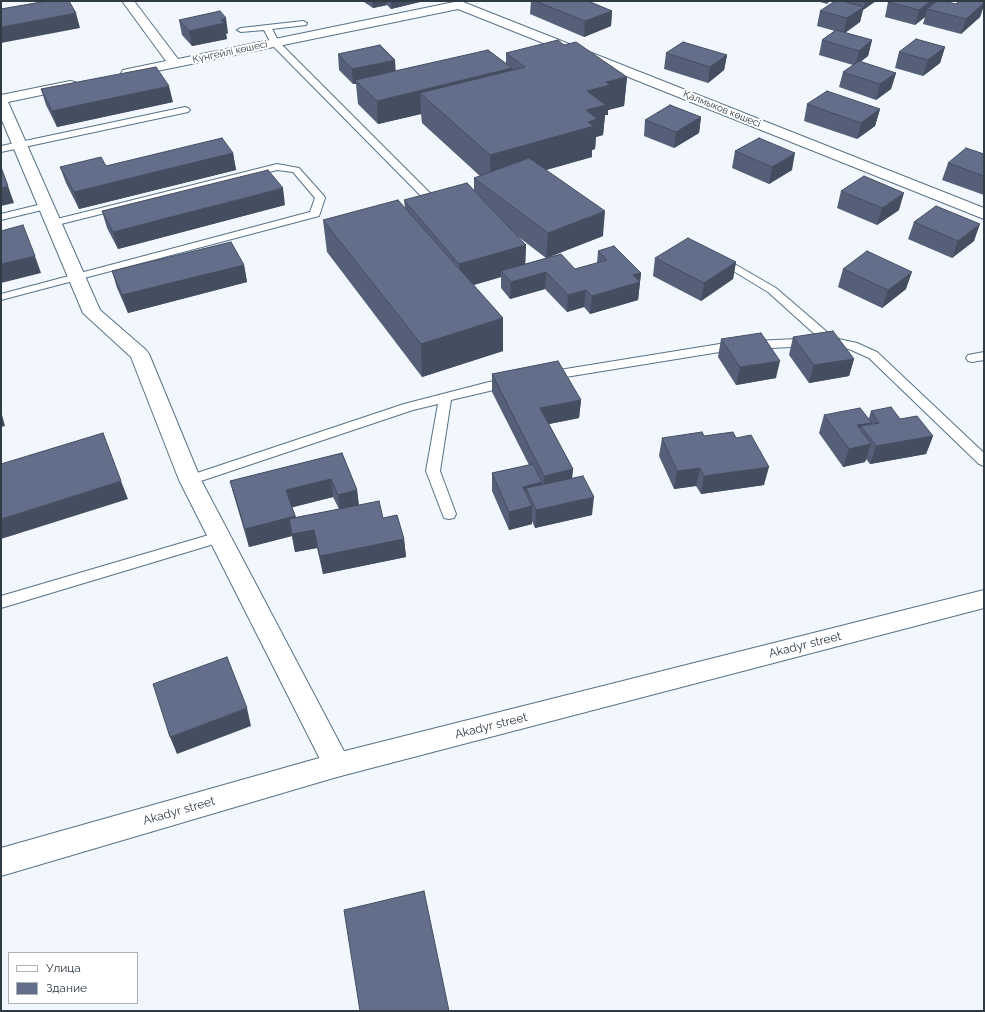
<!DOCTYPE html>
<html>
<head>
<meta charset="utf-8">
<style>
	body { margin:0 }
	#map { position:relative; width:985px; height:1012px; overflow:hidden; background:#f1f7fd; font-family:Raleway,sans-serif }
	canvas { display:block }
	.frame { position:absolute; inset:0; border:2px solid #2f3b45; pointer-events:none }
	.legend { position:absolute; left:8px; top:952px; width:130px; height:52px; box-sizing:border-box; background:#fff; border:1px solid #acb1b5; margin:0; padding:5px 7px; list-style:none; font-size:12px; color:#2f3b45 }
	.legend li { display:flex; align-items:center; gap:8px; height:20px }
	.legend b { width:20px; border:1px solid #acb1b5 }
</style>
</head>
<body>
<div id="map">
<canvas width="985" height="1012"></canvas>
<div class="frame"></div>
<ul class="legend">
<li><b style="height:5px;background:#fff"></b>Улица</li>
<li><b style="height:11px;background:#636e8b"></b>Здание</li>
</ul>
</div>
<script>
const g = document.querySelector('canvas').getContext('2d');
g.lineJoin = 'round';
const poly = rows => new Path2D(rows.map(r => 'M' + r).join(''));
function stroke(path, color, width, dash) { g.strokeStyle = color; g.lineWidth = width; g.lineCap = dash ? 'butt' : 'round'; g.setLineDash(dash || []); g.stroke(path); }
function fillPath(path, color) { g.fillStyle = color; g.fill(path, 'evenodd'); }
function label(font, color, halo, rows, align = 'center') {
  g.font = font + ' Raleway,sans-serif'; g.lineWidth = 4; g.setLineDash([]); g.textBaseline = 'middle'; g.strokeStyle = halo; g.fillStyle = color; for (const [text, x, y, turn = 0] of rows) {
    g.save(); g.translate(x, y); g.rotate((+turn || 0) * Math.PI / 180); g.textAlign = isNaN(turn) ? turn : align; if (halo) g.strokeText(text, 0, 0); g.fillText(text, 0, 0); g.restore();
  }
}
const lane = poly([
	[303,21,307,23,306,25,272,29,279,42,433,196,434,198,433,200,425,200,272,45,264,30,241,32,237,30,241,28,303,21],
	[185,107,188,108,190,110,188,112,1,152,1,146,185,107],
	[277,164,299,168,324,196,325,198,319,216,1,300,1,294,310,212,315,198,293,172,277,170,53,226,48,223,49,221,277,164],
	[46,203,50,204,51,206,50,208,1,220,1,214,46,203],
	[719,255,776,288,834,338,857,343,877,352,984,453,984,466,979,464,869,358,849,349,830,345,732,350,547,380,543,379,541,376,543,373,547,372,732,342,819,338,768,292,715,260,714,258,719,255],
	[984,352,984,360,972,362,968,361,966,358,968,355,984,352],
	[511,378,515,379,517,382,515,385,451,400,440,471,456,514,454,518,449,519,444,518,426,471,438,404,413,410,195,483,190,485,185,483,183,480,185,477,404,404,489,382,511,378],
	[219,532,224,533,226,537,224,541,1,608,1,596,219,532]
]);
const street = poly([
	[122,1,134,1,178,59,459,1,463,2,984,208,984,219,458,9,128,77,123,76,121,73,123,70,166,61,122,1],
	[70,81,75,82,77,85,75,88,8,102,100,310,146,350,149,354,201,480,347,757,351,765,347,773,337,777,327,773,179,480,131,357,83,313,1,118,1,95,70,81]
]);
const secondary = poly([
	[984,590,984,608,337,777,1,876,1,848,337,753,984,590]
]);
stroke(lane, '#577289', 2);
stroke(street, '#577289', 2);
stroke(secondary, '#577289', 2);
fillPath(lane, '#fff');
fillPath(street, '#fff');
fillPath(secondary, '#fff');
fillPath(poly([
	[364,1,424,1,391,9,387,5,373,8,364,2],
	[531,1,588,1,612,11,611,26,584,37,530,14],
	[817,1,830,1,827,4],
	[834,1,876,1,863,10,860,22,845,33,872,40,868,56,860,62,896,73,891,89,876,100,839,87,843,72,853,65,819,55,822,40,835,31,817,26,820,11,834,2],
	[984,1,984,5,980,17,961,34,923,24,925,17,915,25,885,17,888,2,935,2,956,4],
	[179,20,228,33,226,34,227,39,192,46,182,35],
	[564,45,627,77,624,106,608,110,608,115,605,115,603,135,596,137,595,149,592,150,592,157,545,170,603,236,547,258,575,269,597,263,598,251,641,273,638,300,590,314,584,307,567,312,545,289,510,299,501,288,501,277,473,285,503,318,503,351,422,377,327,252,323,220,405,208,404,200,474,190,474,178,480,176,422,123,421,114,378,124,358,104,356,84,353,84,339,70,338,54,396,71,506,64,506,53],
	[516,235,546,258,525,264,526,245],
	[945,47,940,63,923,76,895,68,899,52],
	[666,53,727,55,724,70,708,83,664,69],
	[41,89,173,102,57,127,46,105],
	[807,104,880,109,875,126,857,139,804,121],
	[701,117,699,133,674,148,644,136,645,120],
	[735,151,792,170,769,184,732,168],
	[233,153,236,170,79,209,66,183,60,167,106,166],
	[984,154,984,195,942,180,948,163],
	[841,191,899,210,877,225,837,208],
	[285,205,118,249,107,228,102,211],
	[914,222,974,241,952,258,908,239],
	[655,258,736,262,733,279,701,301,653,276],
	[244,265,247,282,128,313,117,288,112,271],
	[843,269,906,289,882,308,838,287],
	[793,337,854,359,849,376,809,383,789,355],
	[721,339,776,378,736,385,718,357],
	[492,374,581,400,579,418,549,424,573,469,572,478,592,515,535,528,532,521,532,524,509,530,492,491,492,473,529,465,492,392],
	[871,411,900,419,933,436,926,454,870,464,866,459,865,462,843,467,819,433,824,415,869,418],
	[704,436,764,485,701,494,696,486,674,489,659,456,662,438],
	[342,453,357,490,359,505,383,518,404,539,406,557,323,574,317,548,295,552,292,536,249,547,235,499,230,481],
	[333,497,339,509,296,517,292,507]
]), '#555f78');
fillPath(poly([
	[372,1,386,1,387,5,373,8],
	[391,1,424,1,391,9],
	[865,1,876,1,863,10,860,22,843,34,847,18,864,7],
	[931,1,936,1,933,10,927,9,925,17,915,25,919,10],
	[984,3,984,5,980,17,961,34,966,19],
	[612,11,611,26,584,37,585,21],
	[76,13,80,28,1,43,1,27],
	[226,18,228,33,226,34,227,39,192,46,189,31],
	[872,40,868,56,855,66,859,51],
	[945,47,940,63,923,76,928,60],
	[727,55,724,70,708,83,710,67],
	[395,60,396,75,355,80,356,84,353,84,352,69],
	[512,68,512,91,420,93,421,114,378,124,377,101],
	[896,73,891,89,876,100,880,84],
	[627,77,624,106,608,110,608,115,605,115,603,135,596,137,595,149,592,150,592,157,490,186,490,155,587,91,606,82],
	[169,86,173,102,57,127,52,111],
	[880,109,875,126,857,139,861,123],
	[701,117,699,133,674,148,676,132],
	[233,153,236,170,79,209,74,192],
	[795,153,792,170,769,184,772,167],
	[8,186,14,203,1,206,1,188],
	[283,188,285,205,118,249,113,232],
	[904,193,899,210,877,225,882,208],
	[605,211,603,236,546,258,548,233],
	[980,224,974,241,952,258,958,241],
	[526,245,525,270,501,271,501,277,460,289,459,264],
	[35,256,41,273,1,283,1,264],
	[736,262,733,279,701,301,704,283],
	[244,265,247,282,128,313,122,295],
	[546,272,545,289,510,299,511,282],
	[912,272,906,289,882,308,888,290],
	[641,273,638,300,590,314,592,296,633,275],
	[586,290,584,307,567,312,568,295],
	[503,318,503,351,422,377,421,344],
	[854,359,849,376,809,383,814,365],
	[780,361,776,378,736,385,740,367],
	[581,400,579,418,539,426,540,408],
	[1,411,5,426,1,427],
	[872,423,868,435,861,426,855,443,857,425],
	[933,436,926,454,870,464,876,446],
	[871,444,865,462,843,467,849,449],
	[769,467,764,485,701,494,704,476],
	[700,468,696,486,674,489,677,471],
	[573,469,571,487,543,494,544,476],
	[331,479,333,497,290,508,286,490],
	[121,481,128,499,1,539,1,519],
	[542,482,541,500,526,488,525,504,523,487],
	[357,490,359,508,340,513,338,495],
	[594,497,592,515,535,528,536,510],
	[532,506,532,524,509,530,509,512],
	[295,516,299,533,314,530,317,548,295,552,292,536,249,547,245,529],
	[404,539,406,557,323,574,320,556],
	[247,708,251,726,177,754,170,737]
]), '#454d61');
const building = poly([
	[47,1,69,1,76,13,1,27,1,9,47,1],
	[535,1,588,1,612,11,585,21,535,1],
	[835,1,843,1,864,7,847,18,820,11,835,1],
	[890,1,931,1,919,10,888,2,890,1],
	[937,1,944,1,956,4,959,1,984,1,984,3,966,19,927,9,937,1],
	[220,11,226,18,221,20,225,23,189,31,179,20,220,11],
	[836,30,872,40,859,51,822,40,836,30],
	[916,39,945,47,928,60,899,52,916,39],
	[558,40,564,45,576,42,627,77,606,82,610,85,587,91,606,105,586,110,597,119,588,122,594,126,490,155,420,93,525,67,506,53,558,40],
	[683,42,727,55,710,67,666,53,683,42],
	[380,45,395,60,352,69,338,54,380,45],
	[488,50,512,68,377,101,355,80,488,50],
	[859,61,896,73,880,84,843,72,859,61],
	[156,67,169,86,52,111,41,89,156,67],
	[827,91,880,109,861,123,807,104,827,91],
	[670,105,701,117,676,132,645,120,670,105],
	[222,138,233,153,74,192,60,167,101,157,106,166,222,138],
	[759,138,795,153,772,167,735,151,759,138],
	[966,148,984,154,984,176,948,163,966,148],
	[529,158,605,211,548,233,474,178,529,158],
	[1,167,8,186,1,188,1,167],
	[268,170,283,188,113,232,102,211,268,170],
	[864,176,904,193,882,208,841,191,864,176],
	[467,183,526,245,459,264,404,200,467,183],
	[398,200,503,318,421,344,323,220,398,200],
	[936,206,980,224,958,241,914,222,936,206],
	[23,225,35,256,1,264,1,231,23,225],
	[688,238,736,262,704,283,655,258,688,238],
	[231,242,244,265,122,295,112,271,231,242],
	[614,246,641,273,633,275,640,282,592,296,586,290,568,295,546,272,511,282,501,271,561,254,575,269,607,260,598,251,614,246],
	[867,251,912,272,888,290,843,269,867,251],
	[833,331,854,359,814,365,793,337,833,331],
	[761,333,780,361,740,367,721,339,761,333],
	[558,361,581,400,540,408,573,469,544,476,492,374,558,361],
	[891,407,900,419,917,416,933,436,876,446,861,426,879,423,871,411,891,407],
	[860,408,872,423,857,425,871,444,849,449,824,415,860,408],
	[702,432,704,436,733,432,736,438,751,435,769,467,704,476,700,468,677,471,662,438,702,432],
	[103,433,121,481,1,519,1,464,103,433],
	[342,453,357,490,338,495,331,479,286,490,295,516,245,529,230,481,342,453],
	[533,464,542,482,523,487,532,506,509,512,492,473,533,464],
	[583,476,594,497,536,510,526,488,583,476],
	[379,501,383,518,397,515,404,539,320,556,314,530,292,534,289,519,379,501],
	[227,657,247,708,170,737,153,684,227,657],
	[424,891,449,1011,360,1011,344,910,424,891]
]);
fillPath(building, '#636e8b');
stroke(building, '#454d61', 1);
label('10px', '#2f3b45', '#fff', [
	["Күнгейлі көшесі",230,52,-12],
	["Қалмыков көшесі",722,109,22]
]);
label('12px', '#2f3b45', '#fff', [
	["Akadyr street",805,645,-14],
	["Akadyr street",491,726,-14],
	["Akadyr street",179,811,-16]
]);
</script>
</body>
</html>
